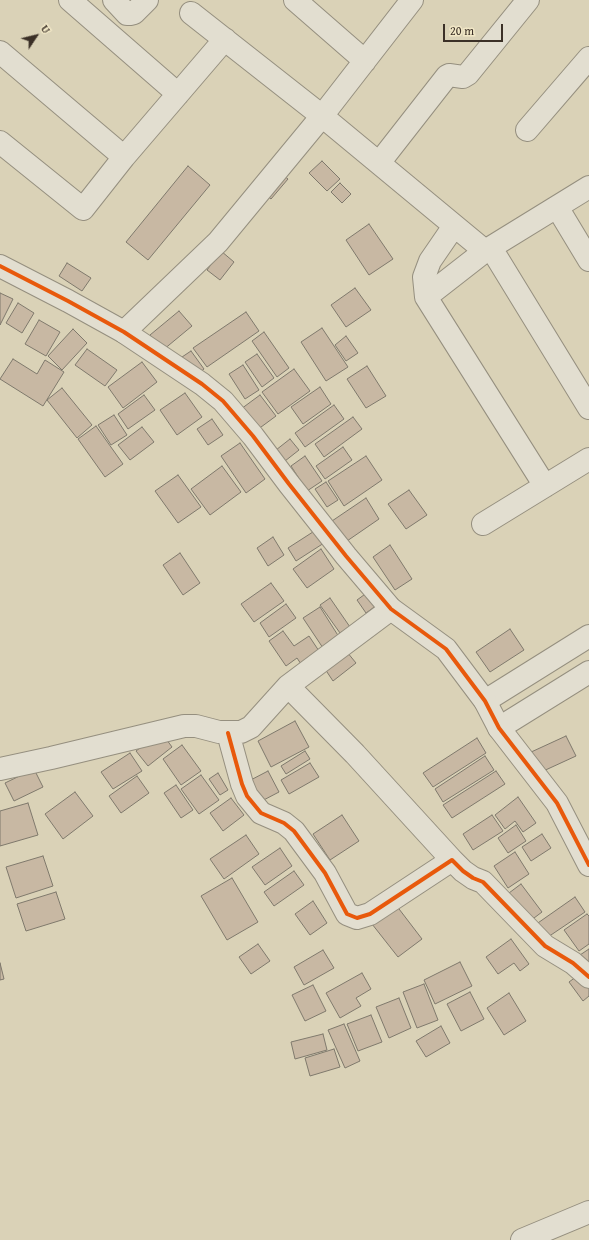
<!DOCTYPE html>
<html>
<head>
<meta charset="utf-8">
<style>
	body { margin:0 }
	#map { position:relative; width:589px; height:1240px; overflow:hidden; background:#dad2b7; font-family:"Gentium Book Plus",serif }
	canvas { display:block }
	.north { position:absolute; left:16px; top:16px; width:40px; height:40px; -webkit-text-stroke:3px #f1e7c6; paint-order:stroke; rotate:55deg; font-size:11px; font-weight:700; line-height:16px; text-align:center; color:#3b3027 }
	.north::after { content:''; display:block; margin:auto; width:14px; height:18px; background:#3b3027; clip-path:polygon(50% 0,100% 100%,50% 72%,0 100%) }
	.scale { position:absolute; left:443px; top:24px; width:60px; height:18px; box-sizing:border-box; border:2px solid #3b3027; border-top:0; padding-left:5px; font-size:12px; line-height:14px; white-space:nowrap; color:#3b3027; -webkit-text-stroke:3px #f1e7c6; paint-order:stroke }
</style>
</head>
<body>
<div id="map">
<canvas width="589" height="1240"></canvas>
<div class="north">U</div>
<div class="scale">20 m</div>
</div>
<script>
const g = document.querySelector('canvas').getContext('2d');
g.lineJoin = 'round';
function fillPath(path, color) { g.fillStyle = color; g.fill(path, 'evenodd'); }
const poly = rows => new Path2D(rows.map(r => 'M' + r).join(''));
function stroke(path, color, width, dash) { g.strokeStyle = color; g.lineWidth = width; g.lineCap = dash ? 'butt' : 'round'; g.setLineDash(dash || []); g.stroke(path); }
const building = poly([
	[322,161,340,179,327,191,309,173,322,161],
	[188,166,210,185,148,260,126,242,188,166],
	[278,171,288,179,271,199,261,191,278,171],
	[340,183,351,194,342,203,331,192,340,183],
	[369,224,393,259,369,275,346,240,369,224],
	[221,251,234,262,220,280,207,270,221,251],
	[67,263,91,278,82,291,59,276,67,263],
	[355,288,371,310,346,327,331,305,355,288],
	[0,293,13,299,0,325,0,293],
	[18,303,34,313,22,333,6,323,18,303],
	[179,311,192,326,163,350,150,335,179,311],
	[246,312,259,331,207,367,193,348,246,312],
	[39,320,60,332,46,356,25,344,39,320],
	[322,328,348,367,326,381,301,342,322,328],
	[73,329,87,343,62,370,48,356,73,329],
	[264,332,289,368,277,377,252,341,264,332],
	[346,336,358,353,346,361,335,345,346,336],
	[87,349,117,370,105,386,75,365,87,349],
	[191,351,204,369,195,376,182,357,191,351],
	[257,354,274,378,262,387,245,362,257,354],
	[13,359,37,374,45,360,64,372,43,406,0,379,13,359],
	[142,362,157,382,123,408,108,387,142,362],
	[243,365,259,390,245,399,229,374,243,365],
	[367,366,386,396,366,408,347,379,367,366],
	[294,369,310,391,278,414,262,392,294,369],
	[320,387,331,404,303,424,291,407,320,387],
	[62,388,92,425,77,438,47,400,62,388],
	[185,393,202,417,177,435,160,410,185,393],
	[144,395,155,410,128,429,118,414,144,395],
	[260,395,276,416,257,430,241,409,260,395],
	[334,405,344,419,305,447,295,433,334,405],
	[114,415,127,435,111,445,98,425,114,415],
	[353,417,362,429,324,457,315,444,353,417],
	[212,419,223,435,208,445,197,429,212,419],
	[96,426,123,464,105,477,78,439,96,426],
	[142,427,154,442,130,460,118,445,142,427],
	[290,439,299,450,285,461,276,450,290,439],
	[240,443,265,479,246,493,221,456,240,443],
	[343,447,352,460,325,479,316,466,343,447],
	[305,456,322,481,307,491,291,466,305,456],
	[366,456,382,480,344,506,328,481,366,456],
	[222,466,241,492,210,515,191,489,222,466],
	[178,475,201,507,178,523,155,491,178,475],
	[326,482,338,500,327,507,315,489,326,482],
	[409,490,427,515,406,529,388,504,409,490],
	[366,498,379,519,347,541,332,521,366,498],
	[316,530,324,543,296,561,288,548,316,530],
	[273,537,284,555,268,566,257,548,273,537],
	[390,545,412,579,395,590,373,557,390,545],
	[321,549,334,569,307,588,293,569,321,549],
	[180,553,200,583,183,595,163,565,180,553],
	[271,583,284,601,254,622,241,604,271,583],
	[368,592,377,605,366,613,357,600,368,592],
	[330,598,350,627,340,633,320,605,330,598],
	[286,604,296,618,269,637,260,623,286,604],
	[320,607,339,637,323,648,303,618,320,607],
	[510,629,524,650,490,672,476,652,510,629],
	[283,631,294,646,309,636,319,651,301,664,297,658,286,666,269,641,283,631],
	[347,652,356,663,333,681,325,669,347,652],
	[295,721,309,747,271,767,258,741,295,721],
	[161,732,172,747,148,766,136,751,161,732],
	[566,736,576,756,539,773,529,753,566,736],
	[477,738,486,753,433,787,423,773,477,738],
	[182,745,201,771,181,785,163,759,182,745],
	[305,751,310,759,286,774,281,766,305,751],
	[130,753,142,771,113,789,101,772,130,753],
	[485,756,494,770,443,802,435,789,485,756],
	[310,763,319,777,289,794,281,780,310,763],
	[34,769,43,787,14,801,5,783,34,769],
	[268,771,279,792,256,804,245,783,268,771],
	[496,771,505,784,452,818,443,805,496,771],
	[218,773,228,790,220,795,209,779,218,773],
	[201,775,219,800,199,814,181,789,201,775],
	[137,776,149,793,121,813,109,796,137,776],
	[176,785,193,810,181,818,164,793,176,785],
	[75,792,93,816,63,839,45,814,75,792],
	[518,797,536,823,523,832,515,821,505,829,495,815,518,797],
	[231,798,244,815,223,831,210,813,231,798],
	[28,803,38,835,0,846,0,811,28,803],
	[342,815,359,841,330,860,313,834,342,815],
	[492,815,503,831,473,850,463,834,492,815],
	[516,825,526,841,508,853,498,838,516,825],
	[542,834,551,848,531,861,522,847,542,834],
	[246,835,259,854,224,879,210,859,246,835],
	[280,848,292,866,265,885,252,867,280,848],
	[515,852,529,874,508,888,494,866,515,852],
	[43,856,53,886,16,898,6,867,43,856],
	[294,871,304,885,274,906,264,892,294,871],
	[232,878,258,922,227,940,201,896,232,878],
	[521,884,542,912,526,924,505,896,521,884],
	[56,892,65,919,26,931,17,904,56,892],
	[575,897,585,912,545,939,535,925,575,897],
	[313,901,327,923,310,935,295,914,313,901],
	[396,905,422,939,398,957,372,924,396,905],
	[587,914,589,916,589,944,579,951,564,930,587,914],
	[511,939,529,964,520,971,514,963,498,974,486,957,511,939],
	[258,944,270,961,251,974,239,957,258,944],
	[589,949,589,968,580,955,589,949],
	[323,950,334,968,304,985,294,967,323,950],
	[460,962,472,986,435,1004,424,980,460,962],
	[0,963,4,979,0,980,0,963],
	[362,973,371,989,356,998,361,1006,340,1018,326,993,362,973],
	[580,974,589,986,589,996,583,1001,569,982,580,974],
	[424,984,438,1020,417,1028,403,992,424,984],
	[313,985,326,1011,305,1021,292,995,313,985],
	[470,992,484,1019,461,1031,447,1004,470,992],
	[509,993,526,1021,504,1035,487,1008,509,993],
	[399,998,411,1028,389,1038,376,1007,399,998],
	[371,1015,382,1042,358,1051,347,1024,371,1015],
	[344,1024,360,1061,345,1068,328,1030,344,1024],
	[441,1026,450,1043,426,1057,416,1041,441,1026],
	[323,1034,327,1050,295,1059,291,1042,323,1034],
	[334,1049,340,1067,310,1076,305,1058,334,1049]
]);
fillPath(building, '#c8b8a3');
stroke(building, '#7f796c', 1);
const minor = poly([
	[70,0,178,94],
	[114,0,127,14,130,14,134,13,147,0],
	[295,0,365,61],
	[191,13,322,116,485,251,589,187],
	[0,52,124,157],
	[527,130,589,58],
	[0,142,83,209,124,157,225,39],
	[379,163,447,76,449,75,463,77,468,74,528,0],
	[557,207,589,260],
	[454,226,430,261,424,277,426,297,545,486],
	[491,248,589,408],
	[426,297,485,251],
	[124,332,218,242,322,116,412,0],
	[483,524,589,459],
	[288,686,355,754,452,860],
	[485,701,589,636],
	[499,728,589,672],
	[228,733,242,784,247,796,261,813,284,823,294,831,325,873,347,914,357,918,370,914,452,860,463,871,473,878,483,882,545,946,573,963,589,977],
	[0,769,51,758,184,726,196,726,219,732,241,732,251,727,288,686,391,609],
	[522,1240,589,1212]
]);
const tertiary = poly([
	[0,266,68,301,124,332,202,384,223,401,253,436,289,484,346,556,391,609,446,649,485,701,499,728,557,803,589,865]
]);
stroke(minor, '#958f7f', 24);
stroke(tertiary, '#958f7f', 24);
stroke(minor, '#e2ded0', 22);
stroke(tertiary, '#e2ded0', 22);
stroke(poly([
	[0,266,68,301,124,332,202,384,223,401,253,436,289,484,346,556,391,609,446,649,485,701,499,728,557,803,589,865],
	[228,733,242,784,247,796,261,813,284,823,294,831,325,873,347,914,357,918,370,914,452,860,463,871,473,878,483,882,545,946,573,963,589,977]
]), '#e8590c', 4);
</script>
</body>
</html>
